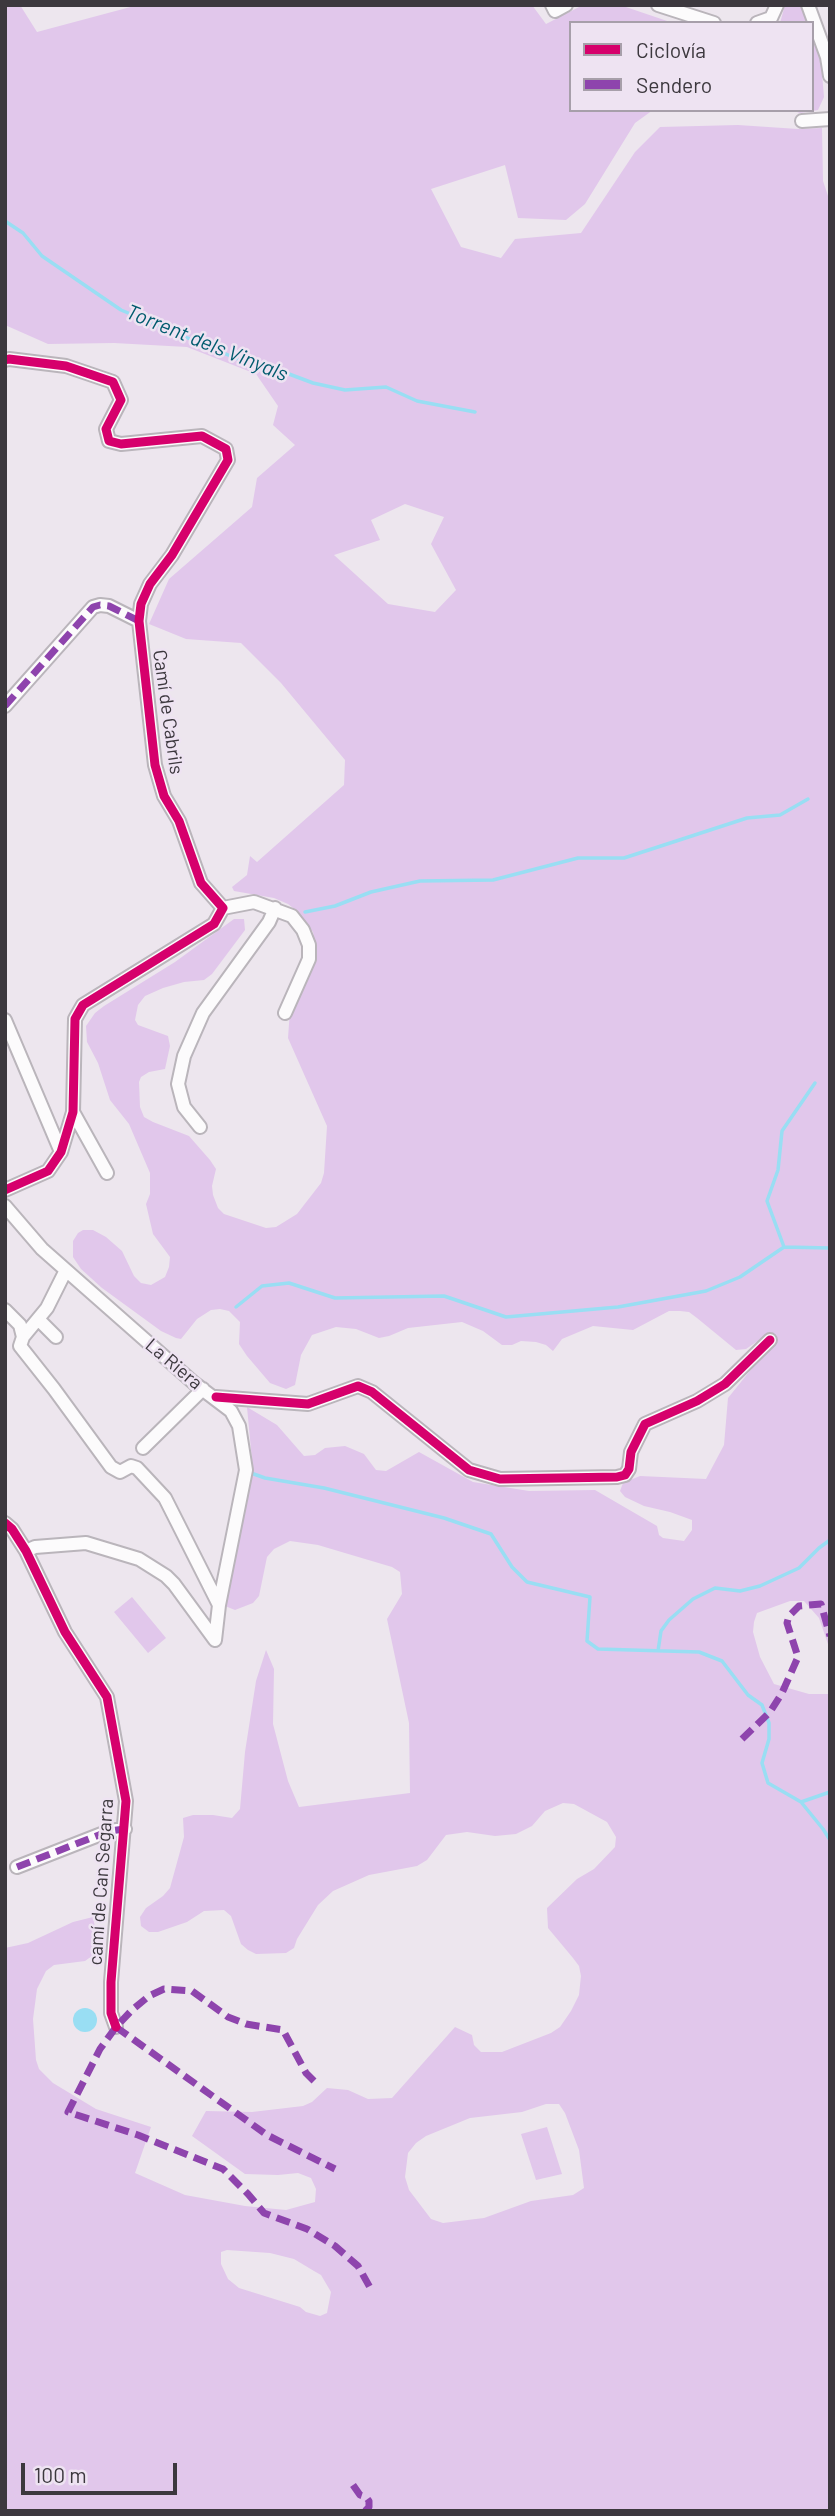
<!DOCTYPE html>
<html>
<head>
<meta charset="utf-8">
<style>
	body { margin:0 }
	#map { position:relative; width:835px; height:2516px; overflow:hidden; background:#ede6ee; font-family:Barlow,sans-serif }
	canvas { display:block }
	.frame { position:absolute; inset:0; border:7px solid #3c383e; pointer-events:none }
	.legend { position:absolute; left:569px; top:21px; width:245px; height:91px; box-sizing:border-box; background:#eee3f2; border:2px solid #a79faa; margin:0; padding:9px 12px; list-style:none; font-size:21px; color:#3c383e }
	.legend li { display:flex; align-items:center; gap:14px; height:35px }
	.legend b { width:35px; border:2px solid #a79faa }
	.scale { position:absolute; left:21px; top:2463px; width:156px; height:32px; box-sizing:border-box; border:4px solid #3c383e; border-top:0; padding-left:9px; font-size:21px; line-height:24px; white-space:nowrap; color:#3c383e; -webkit-text-stroke:5px #eee3f2; paint-order:stroke }
</style>
</head>
<body>
<div id="map">
<canvas width="835" height="2516"></canvas>
<div class="frame"></div>
<ul class="legend">
<li><b style="height:9px;background:#d6006c"></b>Ciclovía</li>
<li><b style="height:9px;background:#8e44ad"></b>Sendero</li>
</ul>
<div class="scale">100 m</div>
</div>
<script>
const g = document.querySelector('canvas').getContext('2d');
g.lineJoin = 'round';
function fillPath(path, color) { g.fillStyle = color; g.fill(path, 'evenodd'); }
const poly = rows => new Path2D(rows.map(r => 'M' + r).join(''));
function stroke(path, color, width, dash) { g.strokeStyle = color; g.lineWidth = width; g.lineCap = dash ? 'butt' : 'round'; g.setLineDash(dash || []); g.stroke(path); }
function label(font, color, halo, rows, align = 'center') {
  g.font = font + ' Barlow,sans-serif'; g.lineWidth = 5; g.setLineDash([]); g.textBaseline = 'middle'; g.strokeStyle = halo; g.fillStyle = color; for (const [text, x, y, turn = 0] of rows) {
    g.save(); g.translate(x, y); g.rotate((+turn || 0) * Math.PI / 180); g.textAlign = isNaN(turn) ? turn : align; if (halo) g.strokeText(text, 0, 0); g.fillText(text, 0, 0); g.restore();
  }
}
fillPath(poly([
	[5,5,20,5,37,32,138,5,532,5,546,24,583,5,620,5,673,23,571,23,571,110,653,110,635,123,585,204,566,220,518,218,505,165,431,189,461,247,501,258,515,239,581,233,635,152,660,127,738,125,798,129,822,128,823,181,830,202,830,1650,819,1618,804,1601,790,1601,757,1613,754,1622,753,1632,760,1657,774,1684,809,1694,830,1694,830,2511,5,2511,5,1948,28,1943,73,1922,93,1917,97,1937,92,1956,85,1961,54,1965,46,1971,37,1989,33,2019,36,2060,39,2069,53,2083,96,2109,151,2127,135,2173,185,2195,245,2206,286,2210,315,2202,316,2189,311,2178,298,2173,278,2175,245,2174,192,2136,206,2111,252,2112,303,2106,312,2102,327,2088,348,2090,368,2099,392,2098,455,2027,472,2035,474,2045,481,2052,502,2052,551,2033,560,2027,571,2011,579,1995,581,1976,579,1966,573,1958,548,1928,547,1908,577,1879,594,1869,615,1847,616,1837,607,1822,574,1804,563,1803,545,1811,532,1826,516,1834,495,1836,467,1832,446,1835,427,1860,417,1866,369,1875,333,1891,318,1905,297,1939,294,1948,286,1953,256,1954,248,1950,241,1944,231,1916,224,1910,204,1911,187,1922,158,1932,149,1932,141,1926,140,1917,146,1908,163,1896,170,1888,184,1837,183,1818,193,1815,213,1815,232,1818,240,1809,245,1752,256,1681,266,1650,274,1669,273,1724,288,1781,299,1807,410,1793,409,1723,387,1619,402,1594,400,1572,392,1567,318,1545,290,1541,274,1549,267,1557,259,1596,253,1603,235,1610,225,1606,252,1460,247,1407,277,1425,304,1456,315,1455,325,1448,345,1446,364,1454,376,1470,386,1471,419,1452,473,1482,529,1491,595,1490,657,1526,659,1535,663,1538,684,1541,692,1530,692,1520,670,1512,644,1506,625,1497,620,1491,623,1483,640,1476,706,1479,724,1445,728,1398,770,1346,772,1338,762,1338,746,1349,736,1350,697,1318,689,1312,680,1311,669,1311,633,1330,593,1326,562,1339,553,1351,546,1345,536,1342,521,1341,512,1345,502,1345,483,1331,462,1322,408,1328,389,1336,379,1338,356,1329,336,1327,312,1335,301,1355,295,1385,286,1389,270,1383,247,1356,239,1344,240,1322,229,1311,220,1309,211,1310,197,1319,181,1339,176,1338,161,1331,102,1288,81,1269,73,1257,73,1241,78,1233,83,1230,93,1230,106,1237,122,1251,134,1276,141,1283,151,1285,165,1277,169,1267,170,1257,153,1234,146,1204,150,1194,150,1173,129,1124,110,1100,98,1063,87,1042,86,1026,95,1013,104,1006,175,962,234,919,244,919,245,930,212,974,204,980,184,982,163,988,145,996,138,1005,135,1020,138,1025,168,1036,170,1046,165,1069,149,1072,141,1077,139,1082,140,1107,144,1117,153,1122,189,1136,210,1160,216,1169,212,1186,213,1195,218,1208,224,1214,266,1228,276,1227,297,1214,321,1183,324,1173,327,1126,288,1038,290,1010,316,953,313,932,297,911,288,904,274,898,234,891,232,887,247,875,250,856,257,862,344,785,345,760,281,683,241,643,186,639,149,624,169,579,252,507,257,478,295,445,273,425,278,406,256,374,187,347,114,343,48,344,5,325],
	[405,504,444,517,431,544,456,590,435,612,388,604,334,555,380,540,371,520],
	[546,2104,559,2104,565,2113,579,2150,584,2188,573,2195,531,2201,484,2218,443,2223,431,2219,409,2190,405,2177,408,2153,416,2143,426,2136,470,2118,522,2112],
	[227,2250,270,2253,294,2259,314,2271,321,2275,331,2292,327,2313,320,2316,306,2312,300,2307,239,2288,228,2279,221,2264,221,2252],
	[785,5,800,5,807,23,780,23],
	[812,38,821,62,824,97,818,110,800,113,791,110,812,110],
	[132,1597,166,1638,148,1653,114,1612],
	[547,2127,562,2174,536,2180,521,2134]
]), '#e1c7eb');
fillPath(poly([
	'73 2020a12 12 0 1 1 24 0a12 12 0 1 1-24 0Z'
]), '#99def3');
stroke(poly([
	[5,221,23,233,42,256,121,310,271,373,289,374,313,383,345,390,386,387,417,401,475,412],
	[305,912,335,906,371,892,420,881,493,880,578,858,624,858,747,818,780,815,808,799],
	[784,1247,767,1201,778,1170,782,1131,815,1083],
	[236,1307,262,1286,289,1283,335,1298,444,1296,506,1317,618,1307,706,1291,740,1277,784,1247,830,1248],
	[251,1473,265,1478,324,1488,444,1518,491,1534,512,1567,527,1582,590,1597,587,1641,598,1649,699,1652,722,1661,748,1695,762,1705,769,1723,769,1739,762,1763,768,1783,801,1802,823,1829,830,1840],
	[658,1651,661,1631,669,1620,693,1599,715,1588,740,1591,760,1586,799,1568,819,1548,830,1540],
	[801,1802,830,1792]
]), '#99def3', 3.5);
const minor = poly([
	[552,5,555,11,566,5],
	[658,5,714,23],
	[808,5,827,57,830,76],
	[757,23,771,18,777,5],
	[802,121,830,119],
	[5,360,9,359,66,366,113,382,121,400,106,429,109,441,121,444,202,436,226,449,228,460,172,555,150,584,141,604,139,621,155,765,164,796,179,821,201,883,223,908],
	[5,706,93,607,100,605,109,606,139,621],
	[223,908,254,902,292,916,303,930,309,945,309,959,285,1013],
	[5,1020,61,1152],
	[73,1112,107,1173],
	[200,1127,184,1107,178,1084,184,1056,203,1013,269,922,275,908],
	[5,1190,48,1171,61,1152,73,1112,75,1019,83,1005,214,924,223,908],
	[5,1206,42,1249,194,1383,231,1411,239,1426,246,1470,219,1605,215,1640],
	[5,1310,20,1325,23,1337,20,1346,54,1389,111,1467,120,1472,131,1466,137,1468,165,1498,219,1605],
	[39,1320,56,1337],
	[23,1337,47,1308,66,1270],
	[216,1397,308,1404,358,1386,372,1392,469,1470,500,1479,617,1477,625,1475,629,1469,631,1452,645,1424,697,1401,725,1384,770,1340],
	[143,1448,203,1389],
	[5,1523,12,1529,26,1551,65,1632,107,1697,126,1801,111,1982,111,2013,116,2027],
	[26,1551,35,1547,86,1543,139,1559,166,1576,174,1584,215,1640],
	[17,1867,109,1831,125,1829]
]);
stroke(minor, '#bab5bb', 16);
stroke(minor, '#fcfbfc', 12);
stroke(poly([
	[5,706,93,607,100,605,109,606,139,621],
	[742,1739,770,1712,782,1693,798,1657,787,1623,789,1616,799,1606,821,1604,830,1636],
	[17,1867,109,1831,125,1829],
	[116,2027,267,2135,335,2169],
	[314,2081,306,2073,283,2030,246,2024,228,2017,192,1991,164,1989,149,1996,132,2010,116,2027,100,2049,68,2112,138,2135,223,2169,248,2194,264,2213,307,2229,335,2246,358,2266,372,2291],
	[353,2485,360,2495,366,2497,369,2501,369,2507,365,2511]
]), '#8e44ad', 7, [14, 7]);
stroke(poly([
	[5,360,9,359,66,366,113,382,121,400,106,429,109,441,121,444,202,436,226,449,228,460,172,555,150,584,141,604,139,621,155,765,164,796,179,821,201,883,223,908,214,924,83,1005,75,1019,73,1112,61,1152,48,1171,5,1190],
	[216,1397,308,1404,358,1386,372,1392,469,1470,500,1479,617,1477,625,1475,629,1469,631,1452,645,1424,697,1401,725,1384,770,1340],
	[5,1523,12,1529,26,1551,65,1632,107,1697,126,1801,111,1982,111,2013,116,2027]
]), '#d6006c', 9);
label('19px', '#3c383e', '#eee3f2', [
	["Camí de Cabrils",168,712,82],
	["La Riera",174,1364,40],
	["camí de Can Segarra",101,1882,-86]
]);
label('italic 21px', '#005b6e', '#eee3f2', [
	["Torrent dels Vinyals",207,343,22]
]);
</script>
</body>
</html>
